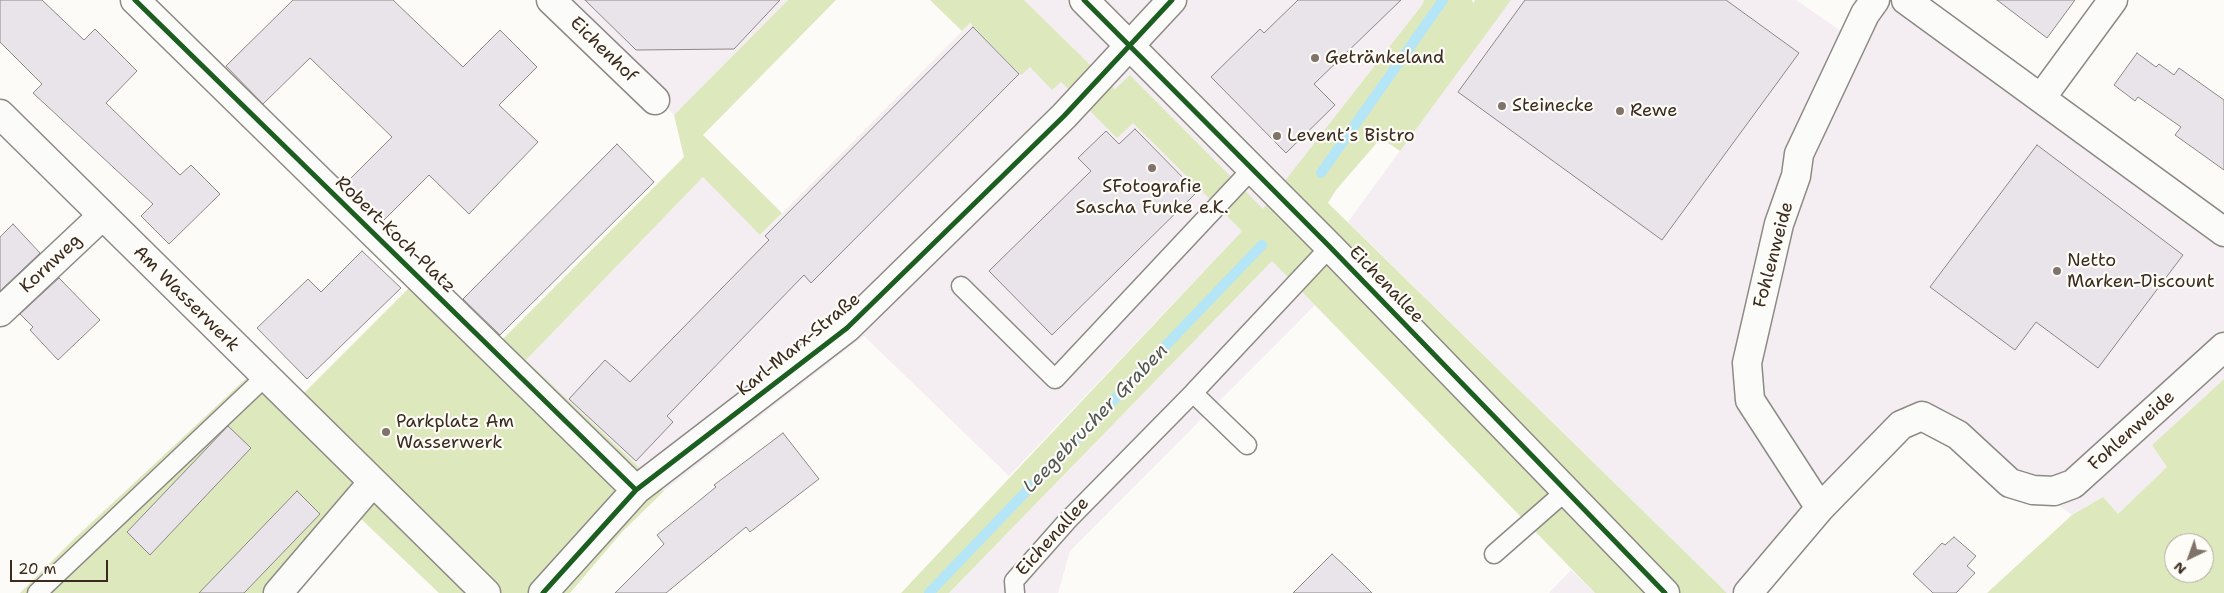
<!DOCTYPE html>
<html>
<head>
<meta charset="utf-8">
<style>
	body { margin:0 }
	#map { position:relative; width:2224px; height:593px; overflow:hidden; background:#fcfbf8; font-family:"Shantell Sans",sans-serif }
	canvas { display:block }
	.north { position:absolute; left:2164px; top:533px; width:50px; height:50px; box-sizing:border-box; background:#fdfcf7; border:1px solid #afa8a0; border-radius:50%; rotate:222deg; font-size:14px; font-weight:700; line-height:20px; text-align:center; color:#3b2a1e }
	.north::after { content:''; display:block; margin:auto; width:18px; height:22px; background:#7f736a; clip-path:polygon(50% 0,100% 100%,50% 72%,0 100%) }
	.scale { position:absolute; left:10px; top:560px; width:98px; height:22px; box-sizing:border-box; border:2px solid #3b2a1e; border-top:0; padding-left:6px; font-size:15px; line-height:18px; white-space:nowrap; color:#3b2a1e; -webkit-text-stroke:4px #fdfcf7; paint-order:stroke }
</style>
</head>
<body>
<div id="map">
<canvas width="2224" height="593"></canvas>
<div class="north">N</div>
<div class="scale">20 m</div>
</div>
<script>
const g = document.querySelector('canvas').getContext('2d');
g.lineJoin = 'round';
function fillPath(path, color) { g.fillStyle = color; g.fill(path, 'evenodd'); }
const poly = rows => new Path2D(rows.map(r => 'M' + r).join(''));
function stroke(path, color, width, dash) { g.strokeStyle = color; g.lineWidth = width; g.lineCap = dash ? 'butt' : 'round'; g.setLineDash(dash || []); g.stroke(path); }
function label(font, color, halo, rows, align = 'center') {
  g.font = font + ' "Shantell Sans",sans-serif'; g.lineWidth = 4.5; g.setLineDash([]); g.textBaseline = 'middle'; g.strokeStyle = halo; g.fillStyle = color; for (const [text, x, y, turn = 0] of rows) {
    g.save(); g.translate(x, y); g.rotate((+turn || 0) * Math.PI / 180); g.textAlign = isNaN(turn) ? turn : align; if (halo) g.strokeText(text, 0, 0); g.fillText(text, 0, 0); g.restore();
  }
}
fillPath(poly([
	[555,0,788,0,674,115],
	[1024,0,1424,0,1422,5,1263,210,1130,75,1115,89],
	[1510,0,1796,0,1854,40,1882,5,1915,12,2224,246,2224,379,2152,445,2168,467,2118,514,2103,497,2072,515,1942,417,1885,431,1735,593,1727,593,1348,222],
	[970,23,1021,74,1029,67,1061,82,1117,138,1133,122,1242,231,1009,476,864,336,664,491,526,360,703,177,761,235],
	[1272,261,1315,305,1070,551,1058,593,949,593],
	[1571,570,1595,593,1549,593]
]), '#f4eef2');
fillPath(poly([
	[788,0,836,0,703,135,782,213,760,235,703,177,526,360,664,491,622,532,570,593,439,593,360,518,294,593,20,593,75,538,268,358,303,394,428,269,500,342,684,157,674,115],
	[930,0,1024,0,1115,89,1130,75,1263,209,1422,5,1424,0,1472,0,1473,3,1475,0,1511,0,1400,151,1381,138,1336,190,1328,203,1727,593,1595,593,1272,261,949,593,901,593,1242,231,1133,123,1117,138,1061,82,1052,90,1030,67,1021,75,970,23,962,31],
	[2224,379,2224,593,1987,593,2072,515,2103,497,2118,514,2167,467,2152,445],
	[2174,543,2204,543,2204,573,2174,573]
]), '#dde8bd');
stroke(poly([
	[1321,173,1443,0],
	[929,593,1262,245]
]), '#b4e6f7', 10);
const building = poly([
	[0,0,42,0,84,40,95,29,137,71,106,103,180,175,191,165,220,194,169,244,141,216,153,204,33,93,42,84,0,42,0,0],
	[293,0,393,0,463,67,500,30,537,67,499,105,538,142,469,214,429,175,383,221,345,184,392,137,310,58,263,104,226,66,293,0],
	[585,0,780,0,734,49,636,50,585,0],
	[1298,0,1401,0,1314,84,1335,105,1286,153,1211,77,1260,29,1264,33,1298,0],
	[1525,0,1726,0,1799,53,1662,240,1458,92,1525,0],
	[1997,0,2075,0,2047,38,1997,0],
	[973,27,1019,74,811,283,804,275,667,416,673,422,636,461,569,399,605,360,630,382,769,240,765,236,973,27],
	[2137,53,2156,67,2159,64,2174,75,2179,68,2224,100,2224,170,2175,135,2181,127,2138,97,2135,101,2114,85,2137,53],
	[1135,129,1197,192,1052,335,989,271,1091,171,1078,158,1106,131,1119,144,1135,129],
	[617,144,654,182,500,335,463,299,617,144],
	[2037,145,2183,255,2098,368,2036,322,2015,350,1930,287,2037,145],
	[13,224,40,253,0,291,0,237,13,224],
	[362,251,401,288,307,379,257,328,308,279,321,292,362,251],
	[59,278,100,320,58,360,30,330,33,327,20,314,59,278],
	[228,426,251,448,150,555,127,532,228,426],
	[783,433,819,479,750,532,746,527,666,593,615,593,664,544,657,535,716,487,714,485,783,433],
	[297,491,320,514,244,593,199,593,297,491],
	[1954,537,1976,556,1967,566,1975,573,1956,593,1933,593,1913,574,1942,543,1945,545,1954,537],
	[1332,554,1349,570,1372,593,1293,593,1332,554]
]);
fillPath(building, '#e9e3ea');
stroke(building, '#8d8985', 1);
const lane = poly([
	[961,286,1055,379,1252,169],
	[1193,393,1247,445],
	[1494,554,1567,490],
	[37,593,265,377],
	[1015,593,1014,581,1068,520,1193,393,1330,247]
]);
const street = poly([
	[135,0,636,490],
	[551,0,655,100],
	[1906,0,2224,232],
	[2041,98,2113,0],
	[0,114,486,593],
	[0,312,102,216],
	[1820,508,1750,400,1747,363,1779,224,1796,176,1799,154,1865,14,1875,0],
	[278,593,373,482],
	[543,593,636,490,847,328,1064,116,1172,0],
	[1748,593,1820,508,1901,425,1922,416,1958,435,2010,483,2033,490,2054,491,2073,484,2224,347]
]);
const secondary = poly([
	[1084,0,1330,247,1665,593]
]);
stroke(lane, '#8d8985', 21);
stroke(street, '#8d8985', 31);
stroke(secondary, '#8d8985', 31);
stroke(lane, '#fbfbf9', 18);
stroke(street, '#fbfbf9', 28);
stroke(secondary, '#fbfbf9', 28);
stroke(poly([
	[135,0,636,490],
	[1084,0,1330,247,1665,593],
	[543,593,636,490,847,328,1064,116,1172,0]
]), '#1b5e20', 5);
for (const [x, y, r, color] of [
	[1315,58,5,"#7f736a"],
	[1502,106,5,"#7f736a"],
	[1620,111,5,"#7f736a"],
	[1277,136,5,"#7f736a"],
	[1152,168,5,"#7f736a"],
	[2057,271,5,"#7f736a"],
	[386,432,5,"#7f736a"]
]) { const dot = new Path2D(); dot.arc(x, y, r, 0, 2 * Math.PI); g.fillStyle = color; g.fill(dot); stroke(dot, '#fdfcf7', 2); }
label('18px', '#3b2a1e', '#fdfcf7', [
	["Eichenhof",603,50,44],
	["Robert-Koch-Platz",395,235,44],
	["Fohlenweide",1774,255,-75],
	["Kornweg",51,264,-43],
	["Eichenallee",1386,285,46],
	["Am Wasserwerk",186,299,45],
	["Karl-Marx-Straße",799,345,-39],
	["Fohlenweide",2132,431,-42],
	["Eichenallee",1053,537,-48]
]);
label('18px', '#3b2a1e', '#fdfcf7', [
	["Getränkeland",1325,58],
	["Steinecke",1512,106],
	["Rewe",1630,111],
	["Levent´s Bistro",1287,136],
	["SFotografie",1152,187,"center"],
	["Sascha Funke e.K.",1152,208,"center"],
	["Netto",2067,261],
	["Marken-Discount",2067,282],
	["Parkplatz Am",396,422],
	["Wasserwerk",396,443]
], 'left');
label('italic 19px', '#525754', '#fdfcf7', [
	["Leegebrucher Graben",1096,419,-46]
]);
</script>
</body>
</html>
